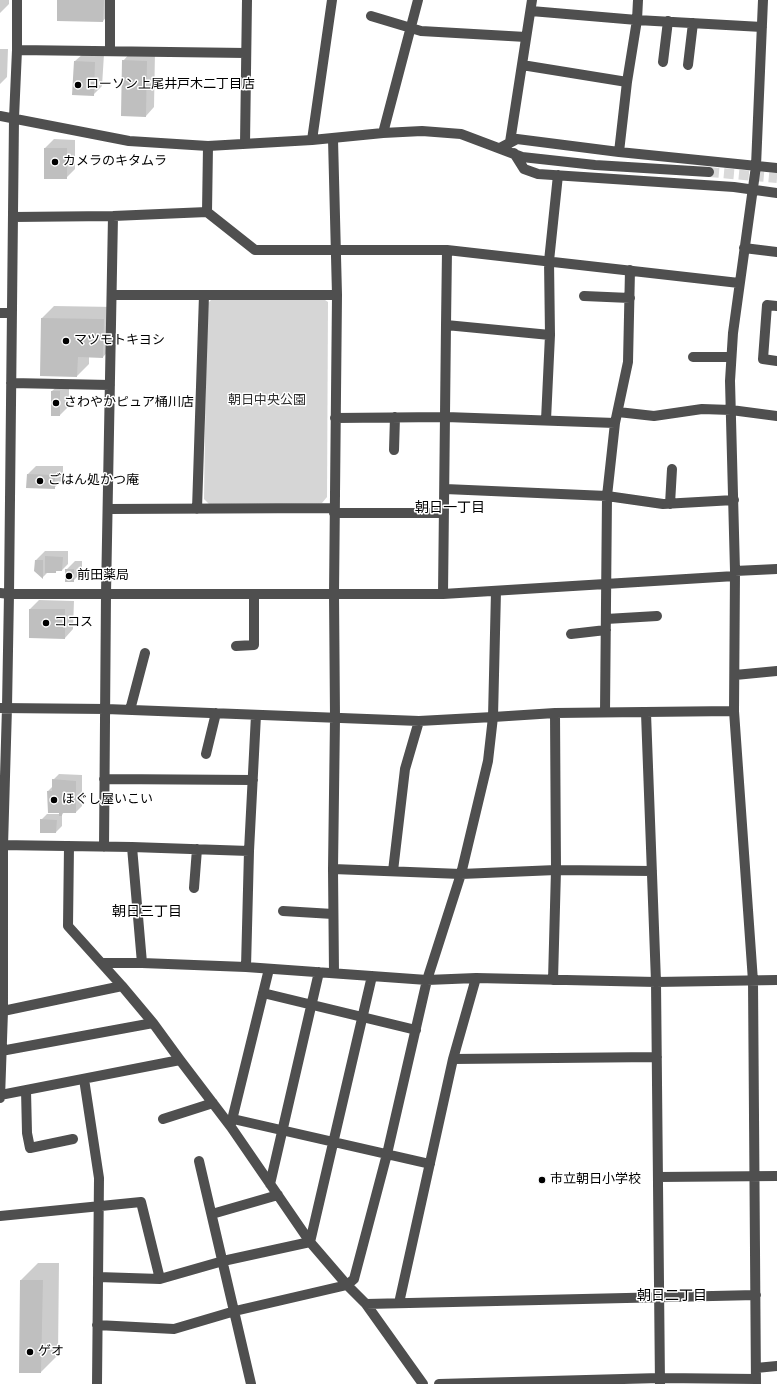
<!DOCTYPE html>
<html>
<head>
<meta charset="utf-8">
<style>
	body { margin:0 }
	canvas { display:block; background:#fff }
</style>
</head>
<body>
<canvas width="777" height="1384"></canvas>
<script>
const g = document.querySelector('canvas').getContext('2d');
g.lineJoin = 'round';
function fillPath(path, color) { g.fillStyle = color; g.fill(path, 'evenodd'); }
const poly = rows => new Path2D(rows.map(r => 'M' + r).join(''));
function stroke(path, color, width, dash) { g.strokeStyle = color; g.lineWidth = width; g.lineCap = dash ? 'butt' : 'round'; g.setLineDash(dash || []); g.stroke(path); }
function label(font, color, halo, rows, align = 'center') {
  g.font = font + ' "Sofia Sans Condensed","Noto Sans JP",sans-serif'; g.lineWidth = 3; g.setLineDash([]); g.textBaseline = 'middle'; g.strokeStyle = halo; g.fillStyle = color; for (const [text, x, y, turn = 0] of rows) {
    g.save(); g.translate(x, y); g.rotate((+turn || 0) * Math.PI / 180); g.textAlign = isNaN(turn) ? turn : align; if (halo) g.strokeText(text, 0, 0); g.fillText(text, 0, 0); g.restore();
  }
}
fillPath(poly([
	[211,300,325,300,328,302,327,497,322,503,209,504,204,499,207,304]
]), '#d6d6d6');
fillPath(poly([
	[0,0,9,0,9,4,0,13],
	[58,0,112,0,111,12,103,21],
	[0,49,8,49,7,77,0,84],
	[131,52,155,52,154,107,146,116,123,61],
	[84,53,104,54,102,86,93,95,75,61],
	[54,139,75,140,75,169,66,178,45,148],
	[54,306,115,307,114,345,103,357,89,356,89,364,77,376,41,375,42,318],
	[61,383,69,383,69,406,60,415,52,391],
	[36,466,63,466,63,479,54,488,28,474],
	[45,551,68,551,68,564,62,570,58,570,55,572,48,572,43,577,36,560],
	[75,561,82,561,82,572,73,581,66,570],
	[39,600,74,601,73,629,65,638,30,638,30,609],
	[59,774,82,775,82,806,76,812,64,812,62,815,62,826,56,832,41,820,47,814,60,814,48,791,53,786,53,780],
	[38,1263,59,1263,58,1355,41,1372,20,1372,21,1280]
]), '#0003');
fillPath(poly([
	[57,0,104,0,103,22,57,21],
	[122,60,147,61,146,117,121,116],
	[74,61,95,62,94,96,72,95],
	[44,148,67,148,67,179,44,179],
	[41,318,104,319,103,358,78,357,77,377,40,376],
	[51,391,60,391,60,416,51,416],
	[27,474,55,475,55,489,26,488],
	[45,556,63,557,62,571,56,571,56,573,45,573],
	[35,560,43,560,43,579,34,571],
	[65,569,74,569,74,582,65,582],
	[29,609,65,609,65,639,29,638],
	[52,779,76,781,76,813,62,813,62,816,59,816,59,813,48,813,47,791,52,791],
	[40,819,57,820,56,833,40,833],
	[20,1280,43,1280,41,1373,19,1373]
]), '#bfbfbf');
stroke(poly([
	[709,172,777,178]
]), '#d9d9d9', 10, [10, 5]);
stroke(poly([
	[531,11,637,20,762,27],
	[371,16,421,31,526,37],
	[17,50,246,53],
	[110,51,110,0],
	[663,62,668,21],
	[522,65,627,82],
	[688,65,693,23],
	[0,116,129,141,208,146,312,140,383,133,422,131,461,134,522,157,595,165,709,172],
	[383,133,418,0],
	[333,139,337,295,334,594,335,718,333,869,334,973],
	[312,140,332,0],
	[510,142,532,0],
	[245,144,247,0],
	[500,148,517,139,619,152,777,168],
	[619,152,627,82,637,20,638,0],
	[514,153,524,169,538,174,734,187,777,193],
	[207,212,255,250,447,250,739,283],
	[13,217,113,216,207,212,208,146],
	[744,248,777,252],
	[447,250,446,325,550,335],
	[113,295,337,295],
	[584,296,630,298],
	[777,306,767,305,763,359,777,361],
	[0,313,12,313],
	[693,357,731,357],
	[11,383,110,385],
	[618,412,654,416,702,409,731,410,777,416],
	[335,418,446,417,615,423],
	[546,420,550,335,549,261,558,175],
	[394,450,395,417],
	[445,489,607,496,663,504,734,500],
	[670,504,672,469],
	[108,509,334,508],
	[197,509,204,295],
	[334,513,444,513],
	[735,571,777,569],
	[0,593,9,594,443,594,735,576],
	[443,594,446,325],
	[606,619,657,616],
	[571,634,606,630],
	[236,646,254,645,254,594],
	[735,675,777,671],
	[0,708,106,709,419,721,493,717,555,713,734,711],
	[130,710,145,653],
	[605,712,607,496,615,423,628,362,630,270],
	[646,713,656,982,660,1384],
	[206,754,216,713],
	[104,779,253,780],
	[0,845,132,847,249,851],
	[69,846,68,926,122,986,153,1023,180,1060,231,1127,310,1242,347,1285,366,1304,423,1384],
	[104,847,106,594,113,216],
	[132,847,142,963],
	[333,869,461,874,556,870,652,871],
	[393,871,405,769,419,721],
	[194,888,197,849],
	[283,911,333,914],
	[102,963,142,963,246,967,427,980,476,978,656,982,777,980],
	[246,967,249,851,256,715],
	[553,980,556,870,555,713],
	[263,993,416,1030],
	[3,1011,122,986],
	[1,1051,153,1023],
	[453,1059,657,1057],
	[84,1079,99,1178,97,1384],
	[26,1090,27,1133,30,1148,73,1139],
	[0,1095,180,1060],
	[0,1098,3,1011,3,846,7,707,9,594,14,118,17,50,17,0],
	[163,1119,213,1103],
	[233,1119,430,1164],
	[231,1124,269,969],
	[199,1161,251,1384],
	[658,1177,777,1176],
	[270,1184,319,972],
	[212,1214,278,1195],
	[0,1216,141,1202,160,1279,223,1261,310,1242,372,976],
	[98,1277,160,1279],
	[399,1303,453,1059,476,978],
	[366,1304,756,1295],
	[97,1325,174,1329,235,1311,347,1285,354,1279,387,1154,427,980,461,874,488,761,493,717,496,591],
	[756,1368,777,1366],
	[439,1384,660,1378,756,1379],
	[756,1384,753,981,734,711,735,571,730,381,733,333,756,166,763,0]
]), '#4f4f4f', 10);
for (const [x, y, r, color] of [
	[78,85,4,"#000"],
	[55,162,4,"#000"],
	[66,341,4,"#000"],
	[56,403,4,"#000"],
	[40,481,4,"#000"],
	[69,576,4,"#000"],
	[46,623,4,"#000"],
	[54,800,4,"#000"],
	[542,1180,4,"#000"],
	[30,1352,4,"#000"]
]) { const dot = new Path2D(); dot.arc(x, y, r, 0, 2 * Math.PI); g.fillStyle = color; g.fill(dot); stroke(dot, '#fff', 1.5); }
label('13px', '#000', '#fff', [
	["ローソン上尾井戸木二丁目店",86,85],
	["カメラのキタムラ",63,162],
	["マツモトキヨシ",74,341],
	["さわやかピュア桶川店",64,403],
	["ごはん処かつ庵",48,481],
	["前田薬局",77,576],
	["ココス",54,623],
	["ほぐし屋いこい",62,800],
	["市立朝日小学校",550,1180],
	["ゲオ",38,1352]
], 'left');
label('13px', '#2d2d2d', '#fff', [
	["朝日中央公園",267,401]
]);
label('14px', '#000', '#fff', [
	["朝日一丁目",450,508],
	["朝日三丁目",147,912],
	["朝日二丁目",672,1296]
]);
</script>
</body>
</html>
